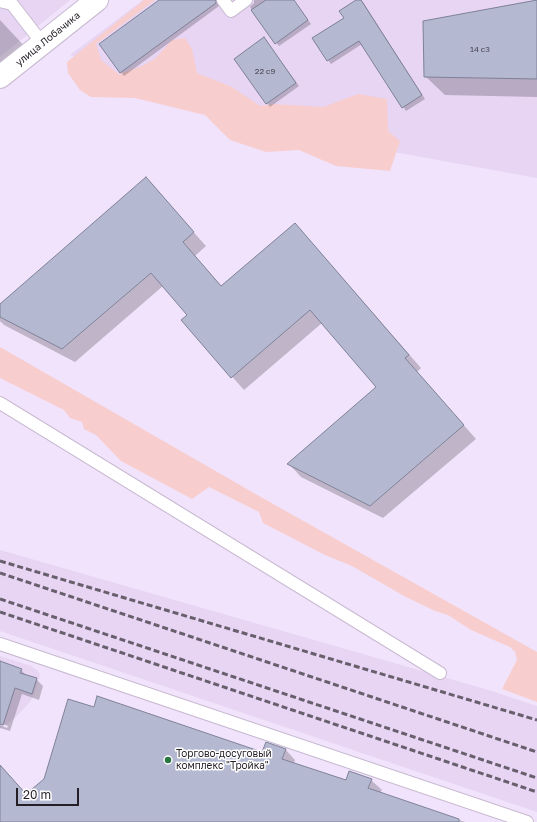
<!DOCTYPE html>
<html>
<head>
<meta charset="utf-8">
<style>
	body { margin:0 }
	#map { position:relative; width:537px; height:822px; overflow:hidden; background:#f1e3fb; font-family:"Golos Text",sans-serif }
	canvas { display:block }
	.scale { position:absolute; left:16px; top:788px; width:63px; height:18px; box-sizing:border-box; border:2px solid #241e27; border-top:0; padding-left:5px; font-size:12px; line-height:14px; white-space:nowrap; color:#241e27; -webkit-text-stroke:3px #fff; paint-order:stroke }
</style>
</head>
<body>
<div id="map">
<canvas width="537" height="822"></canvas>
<div class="scale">20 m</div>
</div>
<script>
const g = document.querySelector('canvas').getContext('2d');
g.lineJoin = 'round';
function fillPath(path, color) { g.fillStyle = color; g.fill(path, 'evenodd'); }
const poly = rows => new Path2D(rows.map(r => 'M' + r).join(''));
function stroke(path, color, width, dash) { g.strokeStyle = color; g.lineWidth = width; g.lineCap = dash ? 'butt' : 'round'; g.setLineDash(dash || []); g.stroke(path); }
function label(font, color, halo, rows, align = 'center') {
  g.font = font + ' "Golos Text",sans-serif'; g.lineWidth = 3; g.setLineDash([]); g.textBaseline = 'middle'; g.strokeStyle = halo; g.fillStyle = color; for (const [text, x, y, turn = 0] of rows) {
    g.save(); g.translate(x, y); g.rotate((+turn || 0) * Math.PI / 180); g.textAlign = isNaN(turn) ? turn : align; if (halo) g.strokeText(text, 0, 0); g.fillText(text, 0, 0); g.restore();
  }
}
fillPath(poly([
	[0,0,70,0,0,57],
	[143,0,537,0,537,178,394,152,146,87,70,55],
	[0,550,492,691,537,706,537,812,0,631],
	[0,656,31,666,38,671,40,675,35,692,30,702,16,717,0,729]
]), '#e7d5f3');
fillPath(poly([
	[144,0,155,0,96,44,101,60,119,74,140,67,155,59,172,40,185,38,192,49,197,73,232,87,260,106,273,104,323,107,358,94,387,99,388,131,400,141,390,171,336,166,299,150,266,152,230,140,205,115,135,98,91,97,80,90,68,73,67,62],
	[0,347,259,496,537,652,537,702,502,689,517,660,515,652,510,647,471,630,448,615,435,611,404,596,352,566,325,555,263,523,259,512,209,487,192,499,121,461,96,435,84,429,82,422,70,418,64,410,0,378]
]), '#f8cdce');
fillPath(poly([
	[160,0,220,0,219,6,124,76,100,44],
	[254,0,293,0,311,24,279,46,250,7,254,3],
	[357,0,363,2,425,99,406,111,362,44,331,64,328,60,345,18],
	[537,0,537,97,445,95,425,76],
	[0,20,28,50,0,73],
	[267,42,299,86,270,107,235,59],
	[146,179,206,246,195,256,222,287,295,224,421,368,417,372,476,439,383,518,301,477,289,464,378,387,322,323,244,390,182,320,189,315,163,286,75,362,4,325,0,321,0,305],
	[0,662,21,670,28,677,36,679,43,686,39,700,22,694,10,731,0,728,0,725,7,728,8,726,0,723],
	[285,749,295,760,294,764,346,782,371,780,382,790,380,793,465,822,0,822,0,765,27,795]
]), '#0003');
const building = poly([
	[159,0,216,0,216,3,120,73,99,44,159,0],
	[266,0,294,0,308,20,275,44,251,10,266,0],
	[356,0,361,0,422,95,402,108,359,41,327,61,312,38,344,18,339,11,356,0],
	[537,0,537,79,424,77,423,21,537,0],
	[264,37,296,83,266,104,234,59,264,37],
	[146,177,194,232,183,242,221,286,295,223,409,355,405,358,464,425,370,506,287,464,376,387,310,310,231,378,181,320,187,315,151,273,62,349,0,317,0,304,146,177],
	[0,661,22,669,20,673,37,678,32,694,15,688,3,725,0,724,0,661],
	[97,696,262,752,266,742,286,749,282,759,346,780,349,771,372,779,368,788,459,819,459,822,0,822,0,765,26,794,44,779,68,699,94,707,97,696]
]);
fillPath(building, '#b5b8d1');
stroke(building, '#7e8198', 1);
const lane = poly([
	[223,0,231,11,246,0],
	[0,1,12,4,42,43],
	[0,403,440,673],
	[0,644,527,822]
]);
const secondary = poly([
	[0,77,97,0]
]);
stroke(lane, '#c8bad1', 14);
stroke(secondary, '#c8bad1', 24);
stroke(lane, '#fff', 12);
stroke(secondary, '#fff', 22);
stroke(poly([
	[0,561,537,720],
	[0,573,537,752],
	[0,599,537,778],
	[0,612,537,792]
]), '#685f6d', 3, [6, 3]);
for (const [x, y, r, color] of [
	[168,760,4,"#2d7542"]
]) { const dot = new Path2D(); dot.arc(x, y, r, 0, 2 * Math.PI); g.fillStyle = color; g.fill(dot); stroke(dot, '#fff', 1.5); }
label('8px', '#484452', null, [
	["14 c3",480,49],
	["22 с9",265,71]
]);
label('10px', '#241e27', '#fff', [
	["улица Лобачика",48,39,-39]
]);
label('10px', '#241e27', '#fff', [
	["Торгово-досуговый",176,754],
	["комплекс \"Тройка\"",176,766]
], 'left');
</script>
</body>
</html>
